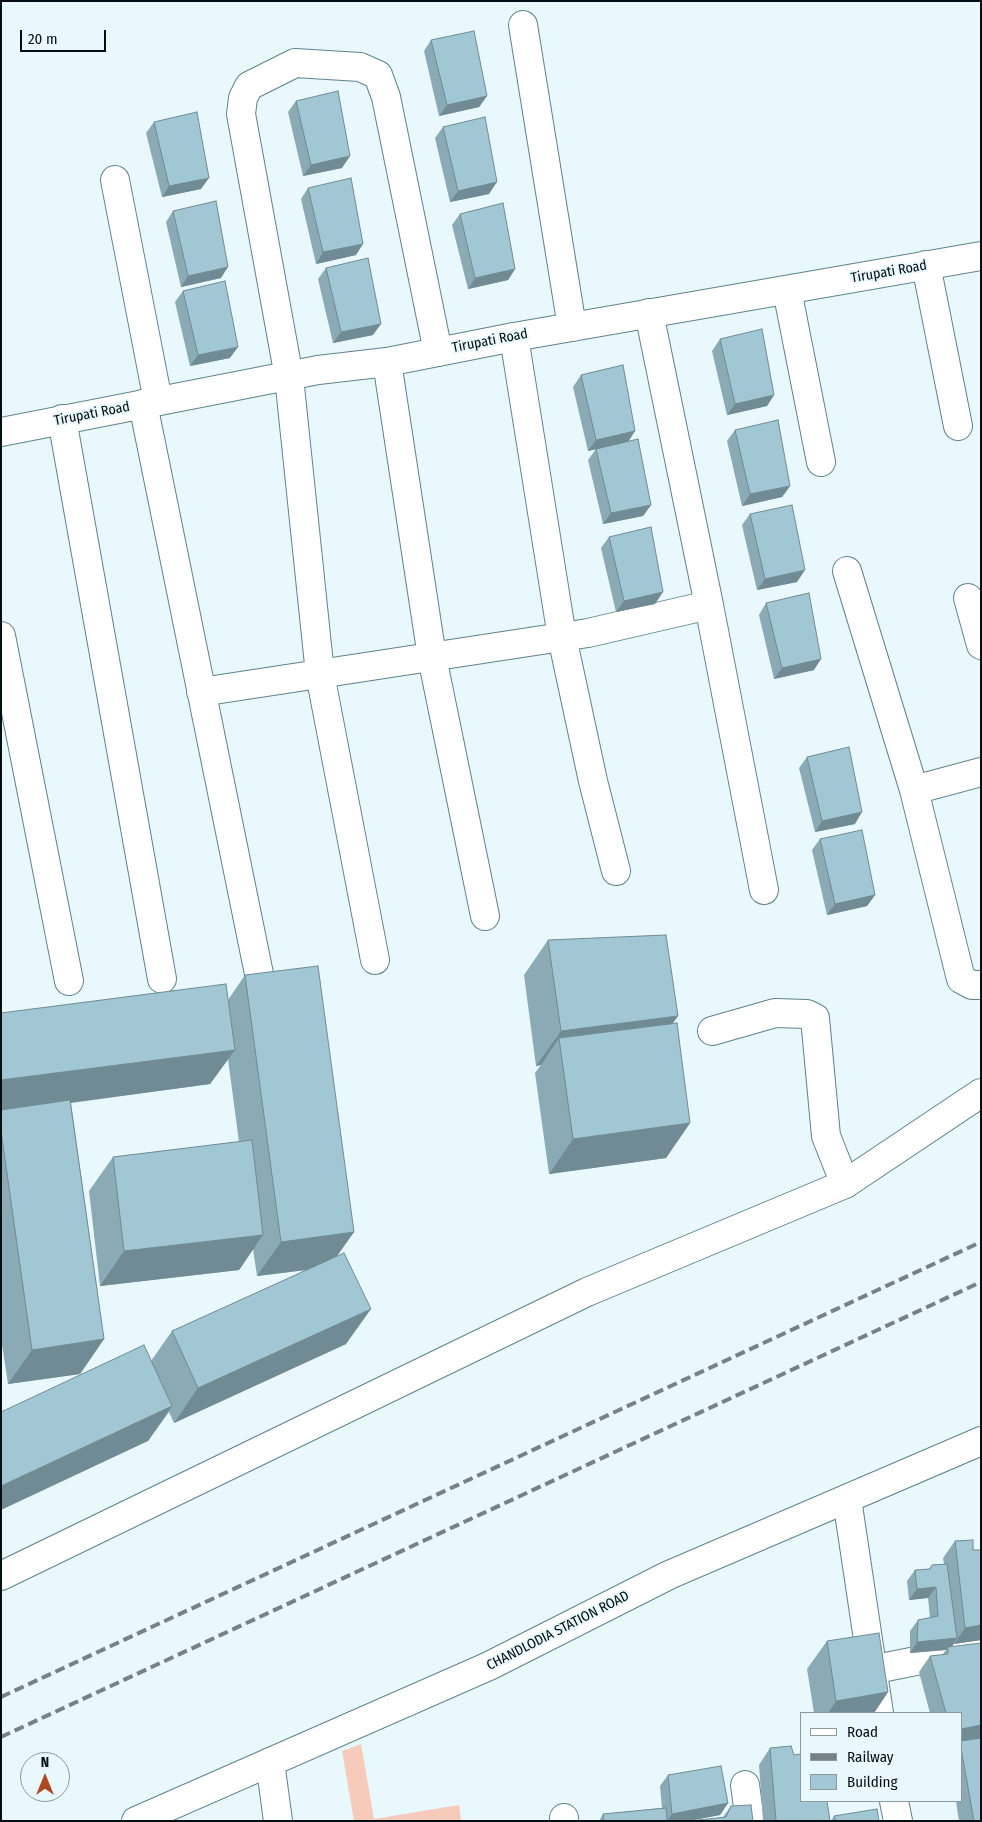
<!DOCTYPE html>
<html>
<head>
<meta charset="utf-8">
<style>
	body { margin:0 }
	#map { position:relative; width:982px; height:1822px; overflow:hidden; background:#e8f8fc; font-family:"Fira Sans Condensed",sans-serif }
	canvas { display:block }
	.frame { position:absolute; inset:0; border:2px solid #020e12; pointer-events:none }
	.legend { position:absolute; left:800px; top:1712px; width:162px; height:90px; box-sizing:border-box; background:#e8f8fc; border:1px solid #8c9a9e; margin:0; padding:6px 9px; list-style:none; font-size:15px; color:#020e12 }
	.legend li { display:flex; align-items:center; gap:10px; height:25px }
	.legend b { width:25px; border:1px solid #8c9a9e }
	.north { position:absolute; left:20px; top:1752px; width:50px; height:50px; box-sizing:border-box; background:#e8f8fc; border:1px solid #8c9a9e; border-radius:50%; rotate:0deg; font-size:14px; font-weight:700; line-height:20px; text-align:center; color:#020e12 }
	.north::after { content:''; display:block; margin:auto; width:18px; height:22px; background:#b04922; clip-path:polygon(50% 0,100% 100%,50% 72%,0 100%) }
	.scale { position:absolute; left:20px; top:30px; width:86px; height:22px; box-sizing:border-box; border:2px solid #020e12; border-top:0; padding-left:6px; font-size:15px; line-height:18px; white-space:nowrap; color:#020e12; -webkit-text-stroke:4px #e8f8fc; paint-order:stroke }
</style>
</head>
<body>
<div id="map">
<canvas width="982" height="1822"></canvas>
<div class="frame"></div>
<ul class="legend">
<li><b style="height:6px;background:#fff"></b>Road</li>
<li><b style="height:6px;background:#758387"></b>Railway</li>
<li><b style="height:14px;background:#a0c7d3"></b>Building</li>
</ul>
<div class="north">N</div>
<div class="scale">20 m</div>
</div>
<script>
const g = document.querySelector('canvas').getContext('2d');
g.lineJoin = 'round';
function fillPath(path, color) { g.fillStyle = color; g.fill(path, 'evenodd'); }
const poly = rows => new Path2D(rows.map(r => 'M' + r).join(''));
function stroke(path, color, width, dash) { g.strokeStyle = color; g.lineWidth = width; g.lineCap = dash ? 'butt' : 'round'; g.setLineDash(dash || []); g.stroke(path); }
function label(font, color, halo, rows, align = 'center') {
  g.font = font + ' "Fira Sans Condensed",sans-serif'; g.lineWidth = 4; g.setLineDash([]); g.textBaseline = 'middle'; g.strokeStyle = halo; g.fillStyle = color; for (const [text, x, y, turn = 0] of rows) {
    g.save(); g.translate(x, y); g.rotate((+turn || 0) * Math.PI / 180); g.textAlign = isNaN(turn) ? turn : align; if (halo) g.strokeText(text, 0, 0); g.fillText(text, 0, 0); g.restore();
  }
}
fillPath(poly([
	[361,1744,374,1819,459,1805,461,1821,354,1821,342,1751]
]), '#f7cbbb');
const minor = poly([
	[523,25,572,327],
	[115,180,158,401],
	[926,265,958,426],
	[787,290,821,462],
	[514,337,562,637,593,781,616,871],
	[387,362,432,657,485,916],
	[143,404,259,974],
	[62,419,162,979],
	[847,571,914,790],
	[968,598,981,645],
	[709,605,764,890],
	[1,636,69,981],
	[201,692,588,633,709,605,649,313],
	[981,772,914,790,961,979,972,985,981,985],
	[375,960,320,674,289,377,241,114,243,98,249,86,295,63,360,67,378,75,386,97,438,352],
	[712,1031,775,1013,807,1014,815,1018,826,1136,845,1184],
	[847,1499,879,1713],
	[871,1670,981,1648],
	[270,1762,278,1821],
	[745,1785,750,1821],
	[894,1801,898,1821],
	[564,1818,564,1821]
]);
const tertiary = poly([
	[1,432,318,370,387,362,514,337,981,256],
	[1,1576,587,1292,845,1184,981,1093],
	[136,1821,489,1666,669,1575,981,1441]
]);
stroke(minor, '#5e838e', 30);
stroke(tertiary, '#5e838e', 30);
stroke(minor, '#fff', 28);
stroke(tertiary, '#fff', 28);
stroke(poly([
	[1,1697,981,1242],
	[1,1737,981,1282]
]), '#758387', 4, [10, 5]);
fillPath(poly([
	[431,40,487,96,479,107,439,116,424,51],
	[296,101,342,168,303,176,288,112],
	[154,122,201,189,162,197,146,133],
	[443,127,489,194,450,202,435,138],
	[308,188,356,255,316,264,301,199],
	[173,211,221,278,181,287,166,222],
	[460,214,515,269,508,280,468,289,452,225],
	[326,268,373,335,333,343,318,279],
	[183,291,230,358,190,366,175,302],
	[720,339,774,395,767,406,727,415,712,351],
	[581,375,635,431,628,441,651,505,643,516,603,524,588,460,596,449,588,451,573,387],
	[735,430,790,486,782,497,742,506,727,441],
	[750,514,797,582,757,590,742,525],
	[609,537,655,604,616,612,601,548],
	[766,603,814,670,774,679,759,615],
	[807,757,855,824,815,832,799,768],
	[820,839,875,895,867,906,827,915,812,850],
	[548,940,678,1016,672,1024,690,1123,666,1158,549,1174,535,1073,541,1065,536,1066,524,975],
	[245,975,354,1232,337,1256,346,1344,174,1423,169,1412,148,1441,151,1361,172,1331,307,1270,257,1276,253,1249,239,1270,100,1286,89,1191,113,1157,239,1142,228,1059,210,1084,71,1103,104,1339,80,1374,8,1384,1,1338,1,1013,228,1000],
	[955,1541,973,1550,981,1640,954,1644,952,1647,981,1821,959,1821,956,1801,961,1801,961,1713,930,1713,919,1672,930,1656,942,1655,946,1650,910,1653,910,1631,918,1620,930,1618,928,1598,909,1600,907,1581,915,1570,929,1569,932,1565,944,1564,943,1558],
	[827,1641,888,1692,874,1713,814,1713,807,1669],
	[770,1748,794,1755,830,1821,763,1821,759,1765],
	[668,1775,728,1803,720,1815,688,1821,599,1821,603,1814,662,1808,660,1786],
	[731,1806,753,1821,723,1817],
	[834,1816,879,1821,831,1821]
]), '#8aabb5');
fillPath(poly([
	[487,96,479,107,439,116,447,105],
	[350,156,342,168,303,176,311,165],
	[209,178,201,189,162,197,169,186],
	[497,182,489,194,450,202,458,191],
	[363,244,356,255,316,264,323,252],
	[228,267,221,278,181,287,188,276],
	[515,269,508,280,468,289,475,278],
	[381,324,373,335,333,343,341,332],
	[238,347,230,358,190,366,198,355],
	[774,395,767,406,727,415,735,404],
	[635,431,628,442,588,451,596,440],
	[790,486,782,497,742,506,750,494],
	[651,505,643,516,603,524,611,513],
	[805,570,797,582,757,590,765,579],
	[663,592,655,604,616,612,624,601],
	[821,659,814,670,774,679,782,668],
	[862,812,855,824,815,832,822,821],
	[875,895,867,906,827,915,835,904],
	[678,1016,653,1051,559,1038,541,1065,536,1066,561,1031],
	[235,1050,210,1084,1,1112,1,1080],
	[690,1123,666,1158,549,1174,573,1139],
	[354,1232,329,1267,257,1276,281,1242],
	[263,1235,239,1270,100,1286,124,1251],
	[371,1309,346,1344,174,1423,198,1388],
	[104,1339,80,1374,8,1384,32,1350],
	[172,1406,148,1441,1,1510,1,1486],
	[936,1587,928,1598,909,1600,917,1589],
	[981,1625,981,1640,954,1644,965,1628],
	[957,1638,950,1649,948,1647,946,1650,910,1653,917,1642],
	[888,1692,874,1713,828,1713,836,1701],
	[981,1725,981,1740,961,1743,961,1729],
	[728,1803,720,1815,688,1821,667,1821,672,1814]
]), '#708b94');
const building = poly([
	[474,31,487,96,447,105,431,40,474,31],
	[338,91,350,156,311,165,296,101,338,91],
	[197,112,209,178,169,186,154,122,197,112],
	[485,117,497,182,458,191,443,127,485,117],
	[351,178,363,244,323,252,308,188,351,178],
	[216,201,228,267,188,276,173,211,216,201],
	[503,203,515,269,475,278,460,214,503,203],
	[368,258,381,324,341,332,326,268,368,258],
	[225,281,238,347,198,355,183,291,225,281],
	[762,329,774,395,735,404,720,339,762,329],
	[623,365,635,431,596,440,581,375,623,365],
	[778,420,790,486,750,494,735,430,778,420],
	[638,439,651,505,611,513,596,449,638,439],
	[792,505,805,570,765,579,750,514,792,505],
	[651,527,663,592,624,601,609,537,651,527],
	[809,593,821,659,782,668,766,603,809,593],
	[849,747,862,812,822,821,807,757,849,747],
	[862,830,875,895,835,904,820,839,862,830],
	[666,935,678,1016,561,1031,548,940,666,935],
	[318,966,354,1232,281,1242,245,975,318,966],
	[226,984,235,1050,1,1080,1,1013,226,984],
	[677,1023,690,1123,573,1139,559,1038,677,1023],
	[70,1100,104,1339,32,1350,1,1131,1,1110,70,1100],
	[252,1140,263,1235,124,1251,113,1157,252,1140],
	[344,1253,371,1309,198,1388,172,1331,344,1253],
	[144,1345,172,1406,1,1486,1,1412,144,1345],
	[973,1540,973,1550,981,1550,981,1625,965,1628,955,1541,973,1540],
	[947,1564,957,1638,917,1642,918,1620,938,1616,936,1587,917,1589,915,1570,930,1569,932,1565,947,1564],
	[879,1633,888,1692,836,1701,827,1641,879,1633],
	[981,1643,981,1725,961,1729,961,1713,946,1713,930,1656,948,1654,948,1647,981,1643],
	[981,1738,981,1821,974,1821,961,1748,961,1741,981,1738],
	[791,1746,794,1755,801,1754,801,1801,827,1801,830,1821,776,1821,770,1748,791,1746],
	[721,1766,728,1803,672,1814,668,1775,721,1766],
	[751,1805,753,1821,689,1821,726,1817,731,1806,751,1805],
	[666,1808,667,1821,604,1821,603,1814,666,1808],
	[877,1809,879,1821,836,1821,834,1816,877,1809]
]);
fillPath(building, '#a0c7d3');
stroke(building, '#708b94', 1);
label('14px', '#020e12', '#e8f8fc', [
	["Tirupati Road",889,272,-10],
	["Tirupati Road",490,341,-11],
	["Tirupati Road",92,414,-11],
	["CHANDLODIA STATION ROAD",558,1631,-27]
]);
</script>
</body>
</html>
